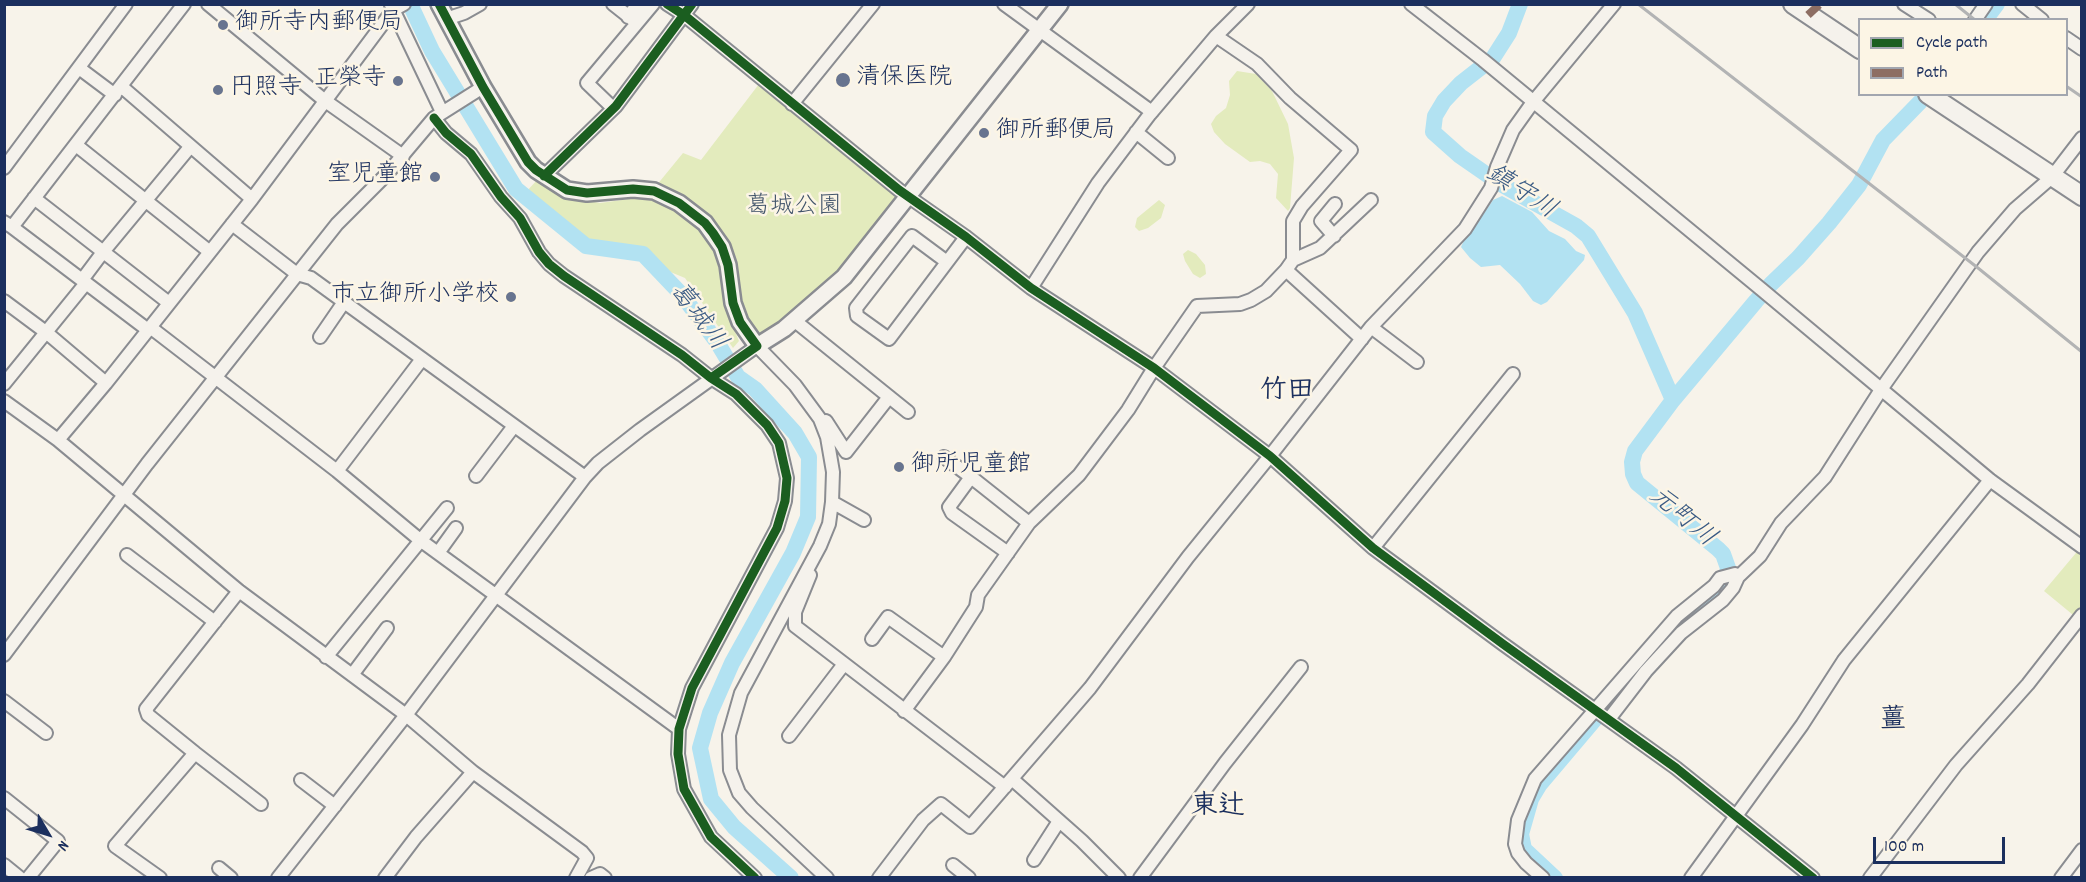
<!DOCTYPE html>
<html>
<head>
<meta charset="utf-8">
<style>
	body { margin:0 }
	#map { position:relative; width:2086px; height:882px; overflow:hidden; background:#f7f3ea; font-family:Dekko,sans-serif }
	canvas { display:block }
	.frame { position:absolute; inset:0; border:6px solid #1b2f5e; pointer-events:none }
	.legend { position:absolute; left:1858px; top:18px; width:210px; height:78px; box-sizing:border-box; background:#fcf5e5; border:2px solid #a2a6af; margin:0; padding:8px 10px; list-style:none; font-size:18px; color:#1b2f5e }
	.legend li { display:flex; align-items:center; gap:12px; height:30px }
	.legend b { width:30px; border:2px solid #a2a6af }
	.north { position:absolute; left:18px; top:804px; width:60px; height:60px; -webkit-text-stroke:4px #fcf5e5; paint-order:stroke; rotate:128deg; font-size:16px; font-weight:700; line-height:24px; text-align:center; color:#1b2f5e }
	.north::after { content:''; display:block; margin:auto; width:21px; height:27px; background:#1b2f5e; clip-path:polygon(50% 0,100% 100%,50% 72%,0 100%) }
	.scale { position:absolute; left:1873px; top:837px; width:132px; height:27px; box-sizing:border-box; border:3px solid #1b2f5e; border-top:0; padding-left:8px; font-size:18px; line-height:21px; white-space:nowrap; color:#1b2f5e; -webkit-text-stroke:4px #fcf5e5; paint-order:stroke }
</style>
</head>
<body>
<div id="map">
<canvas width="2086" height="882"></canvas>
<div class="frame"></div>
<ul class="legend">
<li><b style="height:8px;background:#1b5e20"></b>Cycle path</li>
<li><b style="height:8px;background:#8d6e63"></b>Path</li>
</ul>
<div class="north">N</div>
<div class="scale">100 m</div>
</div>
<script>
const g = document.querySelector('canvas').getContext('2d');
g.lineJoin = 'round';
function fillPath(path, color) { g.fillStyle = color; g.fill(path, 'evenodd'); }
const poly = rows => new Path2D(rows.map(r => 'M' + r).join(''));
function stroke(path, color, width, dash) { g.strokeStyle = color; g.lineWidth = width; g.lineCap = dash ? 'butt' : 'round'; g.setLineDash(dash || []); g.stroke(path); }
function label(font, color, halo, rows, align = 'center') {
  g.font = font + ' Dekko,"Klee One",sans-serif'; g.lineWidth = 5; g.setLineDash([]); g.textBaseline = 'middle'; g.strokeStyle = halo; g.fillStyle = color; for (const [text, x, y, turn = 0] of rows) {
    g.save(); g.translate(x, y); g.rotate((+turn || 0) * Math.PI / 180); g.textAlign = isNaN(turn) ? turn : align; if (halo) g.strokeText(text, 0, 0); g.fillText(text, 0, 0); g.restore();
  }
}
fillPath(poly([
	[1237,71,1256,74,1272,91,1288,124,1294,158,1290,208,1288,211,1276,198,1278,174,1270,164,1260,161,1250,162,1225,144,1214,132,1211,124,1216,116,1226,108,1230,95,1229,81],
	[759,84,898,197,840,274,783,323,762,336,750,326,741,309,731,255,656,186,683,153,701,160],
	[538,179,558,195,600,203,644,197,674,207,707,237,721,268,725,307,739,341,733,348,685,278,668,271,637,248,613,251,563,230,526,192],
	[1159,200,1165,205,1161,218,1148,228,1139,231,1135,227,1137,218],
	[1188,250,1196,254,1205,265,1206,274,1200,278,1193,274,1185,261,1183,254],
	[2081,547,2082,615,2078,619,2044,591]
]), '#e3ebbd');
fillPath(poly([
	[1502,196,1532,212,1549,231,1565,239,1576,251,1585,255,1584,260,1547,302,1541,305,1533,301,1520,284,1500,265,1481,267,1470,258,1461,247,1465,238,1474,228,1493,200]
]), '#b2e2f2');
stroke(poly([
	[410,4,432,51,516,189,586,246,643,254,682,295,717,342,738,377,755,389,795,433,809,457,808,517,793,553,732,663,710,713,700,748,711,799,734,827,791,878],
	[1520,4,1509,33,1493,58,1461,83,1444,101,1435,116,1433,132,1460,156,1499,183,1576,226,1588,236,1635,313,1673,400],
	[1985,20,1997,4],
	[1662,640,1683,619,1719,591,1725,583,1728,568,1723,554,1718,549,1637,483,1633,474,1632,462,1635,451,1673,400,1756,301,1771,284,1798,258,1829,223,1859,185,1883,140,1920,102],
	[1555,878,1524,849,1521,834,1531,799,1540,784,1628,680]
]), '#b2e2f2', 16);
const minor = poly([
	[208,4,324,100,403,156],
	[613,4,637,23],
	[667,4,684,15,899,190,966,237,1031,288,1154,368,1270,456,1373,548,1503,644,1676,768,1813,878],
	[1004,4,1152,112],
	[1411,4,1483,60,1761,289,1990,480,2082,547],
	[1904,4,1929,20],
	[2022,4,2042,20],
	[391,5,442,112],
	[628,17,638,4],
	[446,19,464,13,480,4],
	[1975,20,1986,4],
	[2066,38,2082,49],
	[79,68,115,95],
	[122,87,252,199],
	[792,104,873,4],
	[613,108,587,83,653,4],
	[434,118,446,133,471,154,501,197,520,218,539,252,549,264,564,276,682,355,711,378,736,394,767,425,779,443,787,478,785,501,777,528,692,688,679,729,678,754,684,789,711,837,755,878],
	[1136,132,1168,158],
	[76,145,210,252],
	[4,168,126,4],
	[544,176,616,106,692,4],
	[34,198,169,303],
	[4,222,12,227,184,4],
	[232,224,297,274,311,278,585,477],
	[12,227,82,280],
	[1334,236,1321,221,1335,204],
	[1293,260,1320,248,1371,200],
	[947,262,912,236,856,308,857,316,889,339,966,237],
	[1286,270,1362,339],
	[86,283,148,330],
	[1031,288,1098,183,1150,114,1216,36,1248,4],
	[4,301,47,333,106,383],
	[795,321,908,412],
	[150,327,337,471,420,540,679,729],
	[1371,327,1417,362],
	[320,337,344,302],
	[4,384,86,283,82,280,103,252,190,147],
	[4,401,58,440,239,591,406,715,473,772,582,852,587,858,576,878],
	[826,421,846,452,889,397],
	[58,440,106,383,252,199,393,10,404,4],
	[944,457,971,477],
	[337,471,422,359],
	[476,476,514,426],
	[832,502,864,520],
	[1373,548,1513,374],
	[438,553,456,528],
	[1008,553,952,513,949,507,971,477,1029,523],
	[127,555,215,622],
	[810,575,795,612,795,626,1005,787],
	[872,639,888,617,944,657],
	[4,655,147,464,337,224,386,175,434,118,483,87],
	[326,657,447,508],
	[352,675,387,628],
	[4,701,46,733],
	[904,711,944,657,976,607,978,595,1029,523,1079,475,1128,410,1154,368,1197,306,1240,304,1251,300,1266,291,1286,270,1293,260,1293,221,1302,206,1351,150,1290,98,1257,64,1216,36],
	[1609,719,1646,671,1681,633,1723,600,1733,588,1738,577],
	[789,736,844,664],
	[195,753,261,804],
	[1012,779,1082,841,1119,878],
	[301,780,335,806],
	[4,798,58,841,28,878],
	[1034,860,1059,821],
	[4,865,20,878],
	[953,865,969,878],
	[219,868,231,878],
	[160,878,115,846,195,753,148,715,146,709,239,591],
	[278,878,406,715,585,477,598,463,640,430,757,346,795,385,820,419,827,437,833,472,832,502,829,524,820,546,741,693,729,735,730,770,739,793,752,808,827,878],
	[385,878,416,837,473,772],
	[591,878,600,874,605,878],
	[879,878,923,820,941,804,970,827,1090,688,1188,557,1270,456,1371,327,1465,229,1491,188,1497,167,1513,130,1533,102,1614,4],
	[1140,878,1225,763,1301,667],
	[1543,878,1526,863,1518,853,1515,844,1518,820,1535,779,1677,616,1714,586,1720,578,1735,574,1738,577,1760,556,1781,523,1825,477,1882,388,1978,252,2015,209,2052,177,2082,138],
	[1691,878,1802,725,1844,660,1990,480],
	[1870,878,1956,765,2028,684,2082,615],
	[2061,878,2082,850]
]);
const major = poly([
	[439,4,483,87,528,162,536,170,567,190,587,193,633,189,654,191,679,203,705,223,722,247,728,265,733,303,740,322,757,346,784,329,844,277,1060,4]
]);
const highway = poly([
	[1793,4,1860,49],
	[1928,94,2082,196]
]);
stroke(minor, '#8a8c91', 16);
stroke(major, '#8a8c91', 20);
stroke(highway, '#8a8c91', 22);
stroke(minor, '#f5f2ec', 12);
stroke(major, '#f5f2ec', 15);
stroke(highway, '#f5f2ec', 18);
stroke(poly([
	[1638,4,1978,268,2082,352],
	[1955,4,1975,20],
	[2066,86,2082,97]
]), '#b2b3b4', 3);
stroke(poly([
	[1808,15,1820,4]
]), '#8d6e63', 8, [15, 8]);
stroke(poly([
	[439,4,483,87,528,162,536,170,567,190,587,193,633,189,654,191,679,203,705,223,713,233,722,247,728,265,733,303,740,322,757,346,711,378],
	[667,4,684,15,899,190,966,237,1031,288,1154,368,1270,456,1373,548,1503,644,1676,768,1813,878],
	[434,118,446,133,471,154,501,197,520,218,539,252,549,264,564,276,682,355,711,378,736,394,767,425,779,443,787,478,785,501,777,528,692,688,679,729,678,754,684,789,711,837,755,878],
	[544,176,616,106,692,4]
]), '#1b5e20', 9);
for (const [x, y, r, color] of [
	[223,25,6,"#68748f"],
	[843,80,8,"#68748f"],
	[398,81,6,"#68748f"],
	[218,90,6,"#68748f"],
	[984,133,6,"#68748f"],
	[435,177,6,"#68748f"],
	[511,297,6,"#68748f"],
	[899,467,6,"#68748f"]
]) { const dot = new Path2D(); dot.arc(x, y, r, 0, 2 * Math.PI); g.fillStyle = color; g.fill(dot); stroke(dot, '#fcf5e5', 2); }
label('24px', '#1b2f5e', '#fcf5e5', [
	["御所寺内郵便局",235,25],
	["清保医院",856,80],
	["正榮寺",386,81,"right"],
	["円照寺",230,90],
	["御所郵便局",996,133],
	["室児童館",423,177,"right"],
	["市立御所小学校",499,297,"right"],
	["御所児童館",911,467]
], 'left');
label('24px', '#40536a', '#fcf5e5', [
	["葛城公園",794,209]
]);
label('italic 26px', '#395a84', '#fcf5e5', [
	["鎮守川",1520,194,33],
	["葛城川",696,318,53],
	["元町川",1681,519,40]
]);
label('bold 26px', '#1b2f5e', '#fcf5e5', [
	["薑",1893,722]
]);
label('bold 27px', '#1b2f5e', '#fcf5e5', [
	["竹田",1287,393],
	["東辻",1218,809]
]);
</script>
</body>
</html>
